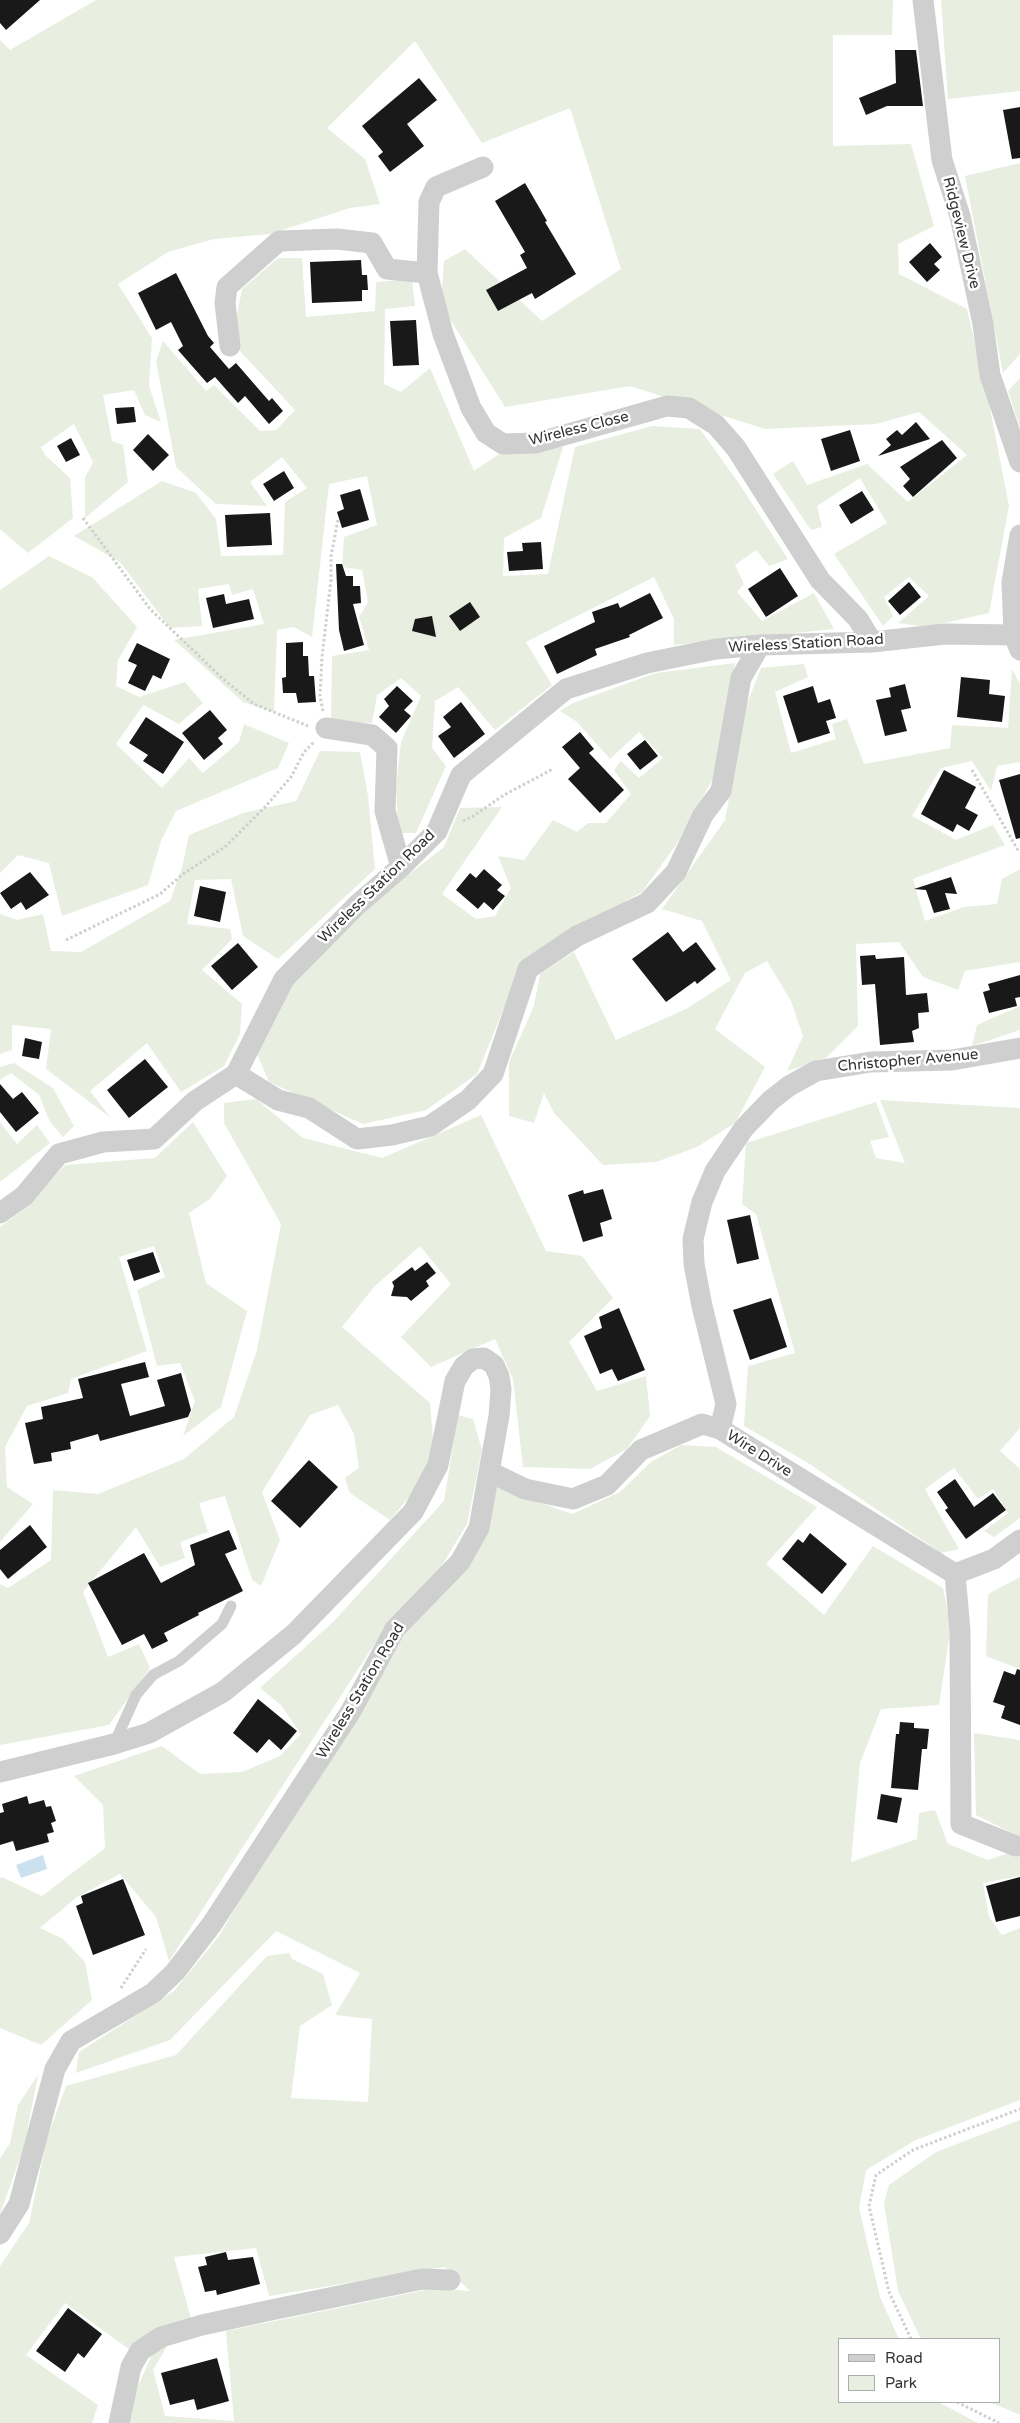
<!DOCTYPE html>
<html>
<head>
<meta charset="utf-8">
<style>
	body { margin:0 }
	#map { position:relative; width:1020px; height:2423px; overflow:hidden; background:#fff; font-family:"Varela Round",sans-serif }
	canvas { display:block }
	.legend { position:absolute; left:838px; top:2338px; width:162px; height:65px; box-sizing:border-box; background:#fff; border:1px solid #adadad; margin:0; padding:6px 9px; list-style:none; font-size:15px; color:#323232 }
	.legend li { display:flex; align-items:center; gap:10px; height:25px }
	.legend b { width:25px; border:1px solid #adadad }
</style>
</head>
<body>
<div id="map">
<canvas width="1020" height="2423"></canvas>
<ul class="legend">
<li><b style="height:6px;background:#cfcfcf"></b>Road</li>
<li><b style="height:14px;background:#e8efe0"></b>Park</li>
</ul>
</div>
<script>
const g = document.querySelector('canvas').getContext('2d');
g.lineJoin = 'round';
function fillPath(path, color) { g.fillStyle = color; g.fill(path, 'evenodd'); }
const poly = rows => new Path2D(rows.map(r => 'M' + r).join(''));
function stroke(path, color, width, dash) { g.strokeStyle = color; g.lineWidth = width; g.lineCap = dash ? 'butt' : 'round'; g.setLineDash(dash || []); g.stroke(path); }
function label(font, color, halo, rows, align = 'center') {
  g.font = font + ' "Varela Round",sans-serif'; g.lineWidth = 5; g.setLineDash([]); g.textBaseline = 'middle'; g.strokeStyle = halo; g.fillStyle = color; for (const [text, x, y, turn = 0] of rows) {
    g.save(); g.translate(x, y); g.rotate((+turn || 0) * Math.PI / 180); g.textAlign = isNaN(turn) ? turn : align; if (halo) g.strokeText(text, 0, 0); g.fillText(text, 0, 0); g.restore();
  }
}
fillPath(poly([
	[96,0,893,0,892,35,833,35,833,146,911,144,934,226,898,244,899,274,967,309,989,403,1009,506,989,613,927,627,898,623,929,596,909,577,884,597,893,616,883,626,834,554,887,523,860,478,817,506,822,527,811,530,773,474,793,461,807,485,867,464,908,502,967,455,919,412,876,424,765,429,630,386,505,407,441,305,444,261,465,249,542,321,621,269,570,108,482,143,415,41,327,128,365,159,380,204,350,208,270,234,214,239,168,252,118,284,152,338,149,386,161,422,145,415,134,390,103,395,112,441,123,445,128,482,85,518,85,478,93,462,74,424,41,447,45,455,70,478,73,518,28,553,0,529,0,40,10,50],
	[941,0,1020,0,1020,91,948,99],
	[1020,163,1020,354,1003,373,965,176],
	[278,258,302,258,306,317,375,311,376,282,412,279,415,306,385,309,384,384,401,392,430,368,474,471,505,450,563,447,541,518,504,538,503,576,548,574,575,447,652,426,700,429,740,485,788,559,769,566,756,550,735,565,744,584,737,592,762,621,814,593,834,629,674,645,674,619,654,577,526,642,552,685,495,730,458,687,435,701,432,748,446,766,416,833,398,833,396,786,401,742,421,696,401,678,377,695,372,723,331,722,332,656,369,650,359,617,368,602,362,570,342,567,344,537,377,525,367,476,329,484,312,637,294,627,277,630,274,712,243,702,174,640,264,624,253,589,232,595,229,584,198,589,202,626,170,628,120,562,74,536,162,481,196,493,216,519,221,556,283,555,285,502,307,488,282,457,250,482,267,506,216,504,176,467,156,361,163,341,206,391,214,385,260,431,276,430,295,410,239,350,237,315,242,289],
	[1020,378,1020,428,1008,391],
	[49,556,93,578,137,627,118,660,116,686,139,697,185,682,203,703,179,724,143,705,116,744,162,788,189,758,203,773,239,742,244,724,289,743,278,768,176,811,161,841,148,885,62,916,49,863,18,855,0,873,0,590],
	[735,663,714,777,676,845,642,892,524,959,477,1074,426,1110,363,1124,269,1082,257,1054,294,980,362,911,444,847,460,808,502,807,442,894,476,919,495,916,511,888,498,856,524,860,553,820,577,832,588,823,606,823,631,794,614,770,621,761,639,778,663,758,639,732,610,759,577,722,560,711,573,703,656,673],
	[804,664,808,677,775,692,791,753,836,739,832,724,847,719,864,764,950,748,952,725,1008,728,1012,669,1020,684,1020,762,997,766,991,791,972,761,941,768,912,816,956,840,993,825,1005,845,913,879,925,921,964,907,997,904,1002,879,1020,869,1020,962,965,971,958,990,923,977,899,942,856,944,858,1026,826,1058,787,1071,803,1036,791,1001,767,961,745,973,715,1029,765,1067,735,1123,697,1147,656,1162,603,1165,554,1113,544,1093,534,1123,509,1116,509,1062,534,1006,540,974,574,952,616,1040,686,1009,731,980,702,921,662,909,725,820,746,706,761,668],
	[320,751,360,752,368,796,375,869,278,959,243,936,231,879,195,880,187,924,230,929,232,939,202,970,242,1004,240,1034,224,1066,181,1092,147,1043,90,1091,111,1118,46,1069,51,1029,12,1025,12,1050,0,1054,0,914,17,920,43,914,51,951,81,952,170,901,182,868,189,835,243,813,296,801],
	[1020,1006,1020,1030,972,1046,977,1025],
	[14,1063,53,1088,74,1126,63,1137,50,1122,39,1095,11,1073,0,1080,0,1067],
	[256,1099,303,1138,382,1158,481,1115,546,1251,582,1256,613,1298,569,1342,597,1391,646,1376,650,1416,627,1449,590,1469,523,1467,513,1379,495,1339,431,1367,401,1337,451,1284,420,1246,374,1287,342,1327,430,1403,433,1438,426,1477,390,1520,350,1493,345,1478,359,1468,354,1434,338,1405,310,1415,262,1492,280,1540,261,1586,252,1580,225,1496,199,1503,208,1532,180,1542,185,1558,160,1567,136,1527,83,1592,108,1657,139,1644,150,1668,109,1725,0,1745,0,1584,8,1588,51,1560,53,1490,98,1494,184,1459,234,1417,257,1350,281,1224,224,1123,224,1103],
	[880,1100,1020,1108,1020,1428,1000,1451,1020,1469,1020,1518,994,1537,984,1531,1008,1513,993,1489,978,1499,954,1468,925,1489,959,1549,941,1553,808,1463,744,1426,748,1366,795,1353,756,1214,742,1204,746,1143,876,1102,889,1137,870,1141,876,1158,905,1163],
	[0,1122,17,1144,37,1125,50,1143,0,1182],
	[193,1122,227,1176,210,1199,189,1213,206,1283,247,1311,221,1407,183,1436,195,1401,180,1363,157,1366,137,1290,165,1277,154,1246,119,1257,147,1351,71,1379,68,1393,27,1406,5,1447,7,1487,33,1504,0,1542,0,1227,24,1209,65,1165,155,1158],
	[458,1415,473,1419,482,1450,467,1524,441,1567,379,1637,169,1961,156,1917,120,1874,77,1897,40,1928,63,1939,85,1962,92,2000,41,2045,0,2028,0,1878,2,1877,42,1896,105,1848,103,1805,74,1776,162,1746,200,1774,242,1772,280,1756,301,1734,281,1705,260,1688,333,1622,444,1501],
	[681,1445,716,1447,817,1507,766,1564,824,1615,873,1546,943,1588,951,1626,939,1705,881,1709,860,1763,851,1862,917,1839,919,1813,935,1810,948,1844,988,1860,1015,1851,1020,1856,1020,1876,983,1883,989,1917,1002,1935,1020,1928,1020,2100,916,2140,866,2170,859,2208,880,2297,899,2339,839,2339,839,2402,938,2402,978,2423,128,2423,137,2388,154,2351,169,2343,153,2370,165,2416,234,2421,226,2331,435,2288,470,2291,445,2267,269,2296,256,2248,174,2257,192,2322,133,2352,65,2303,26,2355,98,2405,92,2423,0,2423,0,2266,29,2223,47,2138,66,2086,176,2055,267,1956,289,1953,292,1959,323,1974,332,2005,300,2026,291,2098,368,2102,372,2019,335,2015,360,1973,276,1931,170,2040,76,2073,79,2052,174,1991,219,1936,270,1849,408,1629,494,1486,572,1514,620,1492,651,1462],
	[1020,1577,1020,1669,986,1656,988,1594],
	[974,1733,1020,1740,1020,1837,976,1815],
	[38,2075,24,2147,0,2214,0,2159,10,2143,18,2105],
	[1020,2120,1020,2415,990,2402,999,2402,999,2339,921,2339,898,2291,884,2203,889,2185,936,2152]
]), '#e8efe0');
fillPath(poly([
	[43,1855,47,1869,21,1878,16,1865]
]), '#cbe1f0');
fillPath(poly([
	[0,0,40,0,6,30,0,23],
	[895,50,916,50,923,106,887,106,866,115,859,98,896,83],
	[419,78,437,100,407,124,424,146,390,172,378,156,383,152,362,126],
	[1020,107,1020,158,1012,159,1003,110],
	[525,183,547,221,545,222,576,274,535,299,532,293,498,311,486,290,527,268,520,255,525,252,495,201],
	[930,243,942,257,934,264,940,270,927,282,909,262],
	[361,260,362,275,367,275,368,290,362,290,362,301,312,303,310,262],
	[176,273,208,336,214,343,210,347,229,369,236,363,269,401,272,398,283,411,269,424,245,396,238,403,215,377,207,383,178,350,183,346,171,322,156,330,138,293],
	[416,320,419,365,393,366,390,321],
	[134,407,136,422,117,424,115,408],
	[916,422,930,439,878,456,891,445,886,439,897,430,902,435],
	[850,430,860,461,831,471,821,439],
	[148,434,169,455,153,471,133,450],
	[71,438,80,455,66,462,57,446],
	[942,440,957,458,913,497,903,486,910,479,900,467],
	[284,471,294,488,274,501,263,484],
	[360,489,369,520,342,528,337,512,344,509,340,495],
	[862,491,874,510,851,524,839,505],
	[270,513,272,545,227,547,225,515],
	[541,542,543,569,509,571,507,552,523,551,522,543],
	[336,564,342,564,346,576,353,576,353,586,360,586,361,603,353,604,364,645,344,651,339,630],
	[780,568,798,596,766,617,748,589],
	[909,582,921,597,900,615,888,601],
	[650,593,663,618,629,635,630,637,595,649,597,655,557,674,544,646,595,622,592,612,618,603,620,608],
	[224,594,226,604,249,599,254,619,213,628,206,598],
	[470,602,480,617,460,631,449,616],
	[432,616,436,637,412,631,415,619],
	[303,642,303,656,308,656,309,676,314,676,316,702,298,703,296,693,283,693,282,678,286,677,286,643],
	[137,643,170,659,161,679,153,675,145,691,128,683,137,665,128,661],
	[961,677,990,680,989,694,1005,696,1002,722,957,717],
	[905,684,911,708,901,710,907,731,885,736,876,700,891,697,889,688],
	[397,686,413,701,404,710,411,716,396,733,379,717,389,706,384,699],
	[813,686,818,703,830,699,836,718,826,721,830,733,798,743,783,696],
	[461,702,485,734,454,758,438,736,451,727,443,717],
	[210,710,227,730,218,738,223,744,204,760,182,733],
	[146,717,184,742,163,774,143,761,148,755,129,743],
	[580,732,594,749,589,753,624,790,600,813,568,779,580,768,562,747],
	[645,740,658,756,640,770,627,754],
	[944,770,976,787,965,808,978,815,969,831,957,824,953,832,921,814],
	[1020,774,1020,838,1016,839,999,780],
	[484,869,502,885,497,890,505,896,493,910,484,902,478,909,456,890,470,873,476,878],
	[30,872,49,895,26,910,21,902,11,909,0,893],
	[951,877,957,894,945,893,950,909,934,913,926,890,914,889],
	[200,886,226,892,220,922,194,916],
	[668,932,683,952,696,942,716,969,697,984,695,981,666,1002,632,959],
	[238,943,258,967,232,990,211,966],
	[875,955,876,959,904,957,906,995,927,993,929,1012,918,1013,919,1028,912,1031,914,1042,880,1045,875,984,862,985,860,956],
	[1020,975,1020,997,1015,998,1017,1006,989,1013,983,992,990,990,988,984],
	[25,1038,42,1042,39,1059,22,1056],
	[145,1059,168,1087,129,1118,107,1090],
	[0,1084,13,1099,22,1092,39,1113,16,1132,0,1112],
	[603,1189,612,1219,600,1223,603,1236,583,1242,568,1195,583,1190,584,1194],
	[750,1215,759,1259,737,1264,727,1220],
	[153,1252,160,1272,134,1281,127,1260],
	[427,1262,436,1273,426,1281,429,1286,411,1301,407,1297,391,1296,394,1286,392,1282,412,1267,415,1271],
	[771,1298,787,1347,750,1360,733,1310],
	[619,1308,645,1370,618,1381,612,1369,600,1374,584,1336,602,1328,599,1317],
	[145,1362,149,1377,121,1384,130,1416,165,1406,157,1380,181,1373,191,1410,188,1417,100,1441,98,1434,70,1442,71,1449,51,1453,52,1461,34,1464,25,1423,43,1419,41,1407,83,1398,78,1379],
	[309,1460,338,1487,300,1528,271,1501],
	[955,1479,974,1507,993,1493,1006,1510,966,1539,945,1510,948,1508,937,1492],
	[30,1525,47,1547,8,1579,0,1569,0,1550],
	[229,1530,237,1549,225,1554,243,1591,198,1613,199,1615,164,1633,168,1641,152,1649,144,1634,122,1645,88,1583,144,1553,161,1583,195,1565,190,1545],
	[810,1533,847,1564,822,1594,782,1559,798,1539,803,1543],
	[1017,1669,1020,1670,1020,1725,1001,1718,1005,1706,993,1702,1004,1671,1015,1675],
	[258,1699,297,1731,281,1750,269,1739,257,1753,233,1733],
	[900,1722,914,1723,914,1728,929,1729,927,1749,922,1749,918,1790,891,1788,896,1734,899,1734],
	[881,1794,902,1798,897,1823,877,1819],
	[27,1796,29,1804,44,1800,46,1807,51,1806,56,1821,51,1823,54,1832,47,1834,49,1842,16,1851,13,1841,0,1845,0,1813,4,1812,2,1804],
	[1020,1877,1020,1916,996,1922,986,1886],
	[123,1879,145,1935,93,1955,76,1906,83,1903,81,1896],
	[226,2252,228,2260,253,2257,260,2284,217,2295,216,2290,205,2292,198,2267,207,2265,205,2257],
	[68,2308,102,2334,84,2358,78,2353,65,2372,36,2351],
	[217,2358,229,2401,197,2410,194,2399,170,2405,161,2373]
]), '#191919');
stroke(poly([
	[83,518,150,609,222,678,254,704,308,726],
	[323,711,320,696,322,657,331,580,331,556,338,520],
	[972,770,1019,852],
	[463,821,472,817,504,795,553,769],
	[66,940,160,894,183,874,226,846,265,807,291,777,304,752,314,742],
	[121,1988,146,1949],
	[911,2339,889,2292,869,2206,876,2175,913,2150,1020,2109],
	[957,2402,999,2423]
]), '#cfcfcf', 3, [2.5, 2.5]);
stroke(poly([
	[114,1744,136,1695,153,1675,179,1661,222,1624,231,1606]
]), '#cfcfcf', 11);
stroke(poly([
	[923,0,942,160,960,216,983,324,990,375,1020,462],
	[427,273,429,202,436,187,483,167],
	[230,346,225,303,227,287,279,241,337,239,372,243,387,269,427,273,443,334,471,408,486,433,503,444,536,443,667,406,689,408,716,425,736,448,820,580,858,619,872,642],
	[1020,535,1012,582,1014,635,1020,650],
	[326,728,372,735,387,748,385,811,401,867],
	[236,1074,278,1100,309,1108,357,1139,392,1135,430,1126,468,1100,493,1074,528,969,577,936,647,903,676,872,703,815,721,791,741,678,760,645],
	[0,1213,24,1196,59,1154,103,1142,154,1139,195,1101,236,1074,284,979,357,905,401,867,437,831,461,775,566,689,647,663,716,649,760,645,872,642,945,634,1014,635],
	[720,1429,726,1404,702,1306,694,1264,693,1239,702,1202,715,1171,744,1128,771,1100,789,1086,816,1071,871,1062,952,1060,1020,1048],
	[490,1472,525,1489,573,1499,607,1485,641,1450,702,1424,720,1429,955,1574,994,1559,1020,1540],
	[955,1574,960,1631,961,1824,1016,1846],
	[0,1772,114,1744,149,1733,223,1692,294,1634,413,1512,438,1465,455,1381,464,1366,473,1359,484,1358,494,1365,499,1376,501,1389,499,1416,479,1528,460,1562,395,1629,351,1711,212,1924,175,1972,153,1993,71,2041,55,2069,19,2204,0,2234],
	[119,2423,131,2367,140,2351,161,2337,202,2325,271,2310,422,2279,450,2280]
]), '#cfcfcf', 21);
label('15px', '#323232', '#fff', [
	["Ridgeview Drive",961,233,76],
	["Wireless Close",579,429,-14],
	["Wireless Station Road",806,644,-3],
	["Wireless Station Road",377,887,-44],
	["Christopher Avenue",908,1061,-5],
	["Wire Drive",759,1454,32],
	["Wireless Station Road",361,1691,-59]
]);
</script>
</body>
</html>
